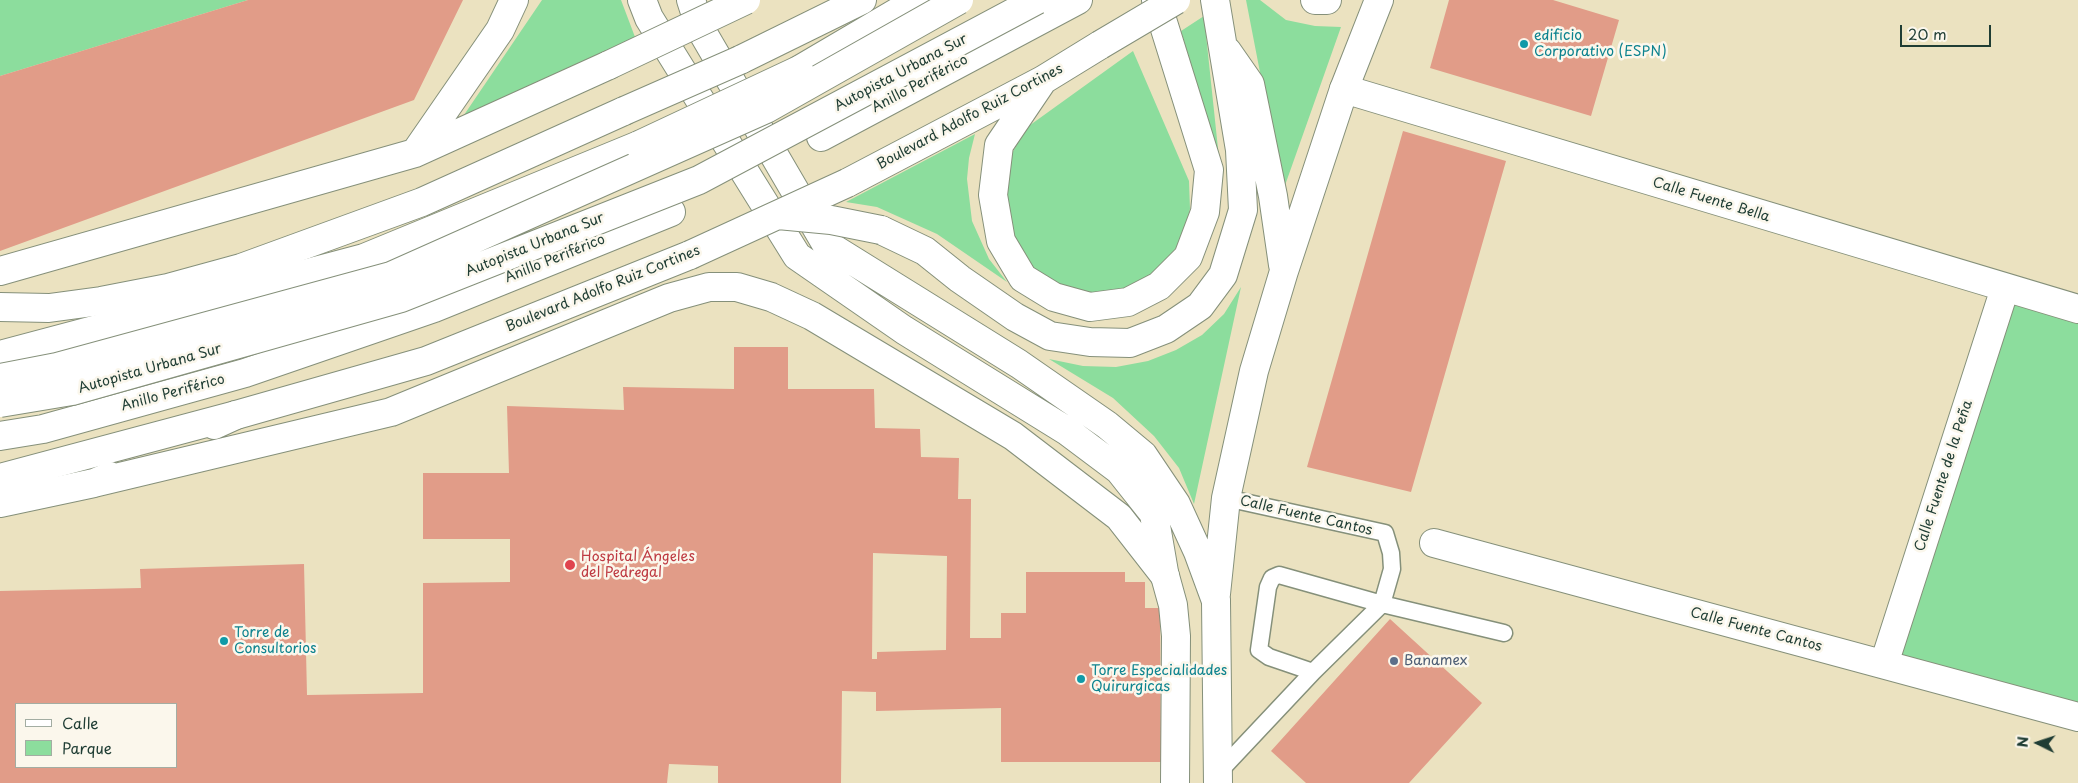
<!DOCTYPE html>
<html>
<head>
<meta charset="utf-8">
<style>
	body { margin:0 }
	#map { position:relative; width:2078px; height:783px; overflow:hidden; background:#ebe2c0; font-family:"Playpen Sans",sans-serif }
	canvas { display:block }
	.legend { position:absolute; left:15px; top:703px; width:162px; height:65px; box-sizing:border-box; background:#fbf7ec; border:1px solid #a3ada2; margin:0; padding:6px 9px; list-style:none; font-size:15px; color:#1f3d34 }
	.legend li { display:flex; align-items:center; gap:10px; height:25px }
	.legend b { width:25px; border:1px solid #a3ada2 }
	.north { position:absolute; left:2013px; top:718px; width:50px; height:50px; -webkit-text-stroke:4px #fbf7ec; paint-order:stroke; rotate:274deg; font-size:14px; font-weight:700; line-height:20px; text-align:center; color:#1f3d34 }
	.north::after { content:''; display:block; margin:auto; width:18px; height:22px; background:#1f3d34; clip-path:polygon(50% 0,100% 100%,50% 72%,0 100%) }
	.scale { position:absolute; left:1900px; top:25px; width:91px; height:22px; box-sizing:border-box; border:2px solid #1f3d34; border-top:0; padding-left:6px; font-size:15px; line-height:18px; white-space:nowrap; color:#1f3d34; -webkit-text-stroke:4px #fbf7ec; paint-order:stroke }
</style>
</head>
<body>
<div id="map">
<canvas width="2078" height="783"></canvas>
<ul class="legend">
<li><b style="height:6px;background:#fff"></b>Calle</li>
<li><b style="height:14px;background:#8cdd9d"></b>Parque</li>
</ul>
<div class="north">N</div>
<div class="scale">20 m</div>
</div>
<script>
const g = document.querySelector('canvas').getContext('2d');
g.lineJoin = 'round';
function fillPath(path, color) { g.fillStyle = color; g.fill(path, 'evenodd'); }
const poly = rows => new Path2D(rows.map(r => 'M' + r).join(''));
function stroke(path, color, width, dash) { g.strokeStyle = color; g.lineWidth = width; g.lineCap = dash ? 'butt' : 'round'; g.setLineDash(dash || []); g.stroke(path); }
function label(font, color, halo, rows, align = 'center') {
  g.font = font + ' "Playpen Sans",sans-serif'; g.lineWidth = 5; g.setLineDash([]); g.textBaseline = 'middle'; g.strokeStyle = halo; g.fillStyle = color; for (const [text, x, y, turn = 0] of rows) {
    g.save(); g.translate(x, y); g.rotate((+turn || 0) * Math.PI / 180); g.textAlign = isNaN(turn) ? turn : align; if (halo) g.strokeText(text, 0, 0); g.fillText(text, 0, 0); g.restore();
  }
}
fillPath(poly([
	[0,0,248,0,0,76],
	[542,0,621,0,635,37,467,121,464,115],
	[1246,0,1260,0,1286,20,1315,26,1341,27,1283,191],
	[1204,16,1219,158,1181,31],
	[1133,51,1189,181,1190,209,1183,237,1168,260,1146,279,1120,290,1090,293,1060,285,1035,269,1015,246,1003,187,1011,155,1026,128],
	[975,134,969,158,967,179,972,221,989,259,1007,282,937,234,877,207,846,202],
	[1241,287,1194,504,1179,468,1154,436,1113,398,1049,359,1083,366,1116,367,1148,361,1176,350,1202,335,1224,314],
	[2012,300,2078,319,2078,706,1900,655]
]), '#8cdd9d');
fillPath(poly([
	[248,0,463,0,414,100,0,251,0,76],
	[1449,0,1553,0,1619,20,1591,116,1430,68],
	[1403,131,1506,161,1411,492,1307,467],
	[734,347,788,347,788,389,874,389,875,428,920,429,921,457,959,458,958,499,971,499,970,638,1001,638,1001,613,1026,613,1026,572,1125,572,1125,582,1145,582,1145,608,1160,608,1161,762,1001,762,1001,708,876,711,876,692,842,691,841,783,718,783,718,766,669,764,667,783,0,783,0,591,141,588,140,569,304,564,307,695,423,693,423,583,510,582,510,539,423,539,423,473,509,473,507,406,624,410,623,387,734,389],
	[873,553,947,556,946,650,877,652,877,659,872,659],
	[16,704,176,704,176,767,16,767],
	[1390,619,1482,703,1409,783,1306,783,1271,751]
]), '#e19c88');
const service = poly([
	[1226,498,1385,533,1391,553,1392,569,1382,604,1504,633],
	[1218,773,1313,672,1382,604,1279,575,1272,578,1268,587,1259,650,1269,657,1313,672]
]);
const minor = poly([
	[1344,89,2078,309],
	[1434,543,2078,717],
	[1884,664,2005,288]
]);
const tertiary = poly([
	[1165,576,1173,605,1176,636,1175,783],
	[1216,601,1218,783]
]);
const secondary = poly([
	[642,0,649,18,797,256,904,330,1067,431,1119,470,1154,514,1164,572],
	[691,0,700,28,826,244,1019,364,1107,425,1143,455,1176,504,1198,552,1216,601],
	[1315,0,1327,0],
	[1227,51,1250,84,1273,196,1283,265],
	[740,60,862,0],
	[1043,80,999,145,993,195,1001,241,1023,278,1054,297,1090,307,1128,302,1159,286,1188,257,1205,212,1209,170,1156,0],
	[415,153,500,30,514,0],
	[847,183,1043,80,1100,45],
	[881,230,925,251,960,279,1015,317,1050,336,1090,342,1130,343,1166,329,1200,306,1223,275,1243,210,1240,150,1215,0],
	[0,271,415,153,609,65],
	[0,307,49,308,101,301,168,288,241,268,422,202,624,111],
	[214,425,236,415,426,361,690,255],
	[94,483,391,412,669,298,709,287,737,287,771,297,812,316,1013,436,1119,517,1165,576],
	[0,503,94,483,110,476],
	[1216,594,1226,498,1254,371,1284,271,1344,89,1379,0]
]);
const motorway = poly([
	[799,70,918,0],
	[821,137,1078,0],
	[0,355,364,258,639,145],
	[0,436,43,429,245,373,434,308,671,212],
	[0,478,236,415]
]);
stroke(service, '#85907a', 19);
stroke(minor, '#85907a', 30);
stroke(tertiary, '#85907a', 30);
stroke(secondary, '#85907a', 30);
stroke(motorway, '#85907a', 30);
stroke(service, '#fff', 16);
stroke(minor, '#fff', 28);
stroke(tertiary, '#fff', 28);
stroke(secondary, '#fff', 28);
stroke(motorway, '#fff', 28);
const secondaryBridge = poly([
	[1100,45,1176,0],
	[609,65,746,0],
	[624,111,740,60],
	[778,215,831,220,881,230],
	[690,255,847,183]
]);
const motorwayBridge = poly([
	[639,145,799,70],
	[0,378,57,367,391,276,766,109,959,0],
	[0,403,72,391,401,298,699,180,1037,0]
]);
stroke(secondaryBridge, '#85907a', 30, []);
stroke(motorwayBridge, '#85907a', 30, []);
stroke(secondaryBridge, '#fff', 28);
stroke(motorwayBridge, '#fff', 28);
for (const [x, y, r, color] of [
	[1524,44,5,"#0f9aa8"],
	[570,565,6,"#e0444e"],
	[224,641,5,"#0f9aa8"],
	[1394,661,5,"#5c6f8a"],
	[1081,679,5,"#0f9aa8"]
]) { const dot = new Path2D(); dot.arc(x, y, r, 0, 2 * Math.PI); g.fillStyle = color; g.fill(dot); stroke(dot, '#fbf7ec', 2); }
label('14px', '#0d838f', '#fbf7ec', [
	["edificio",1534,36],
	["Corporativo (ESPN)",1534,52],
	["Torre de",234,633],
	["Consultorios",234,649],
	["Torre Especialidades",1091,671],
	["Quirurgicas",1091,687]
], 'left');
label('14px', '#1f3d34', '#fbf7ec', [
	["Autopista Urbana Sur",901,73,-28],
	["Anillo Periférico",920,84,-28],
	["Boulevard Adolfo Ruiz Cortines",970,117,-28],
	["Calle Fuente Bella",1711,200,17],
	["Autopista Urbana Sur",535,245,-22],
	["Anillo Periférico",555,259,-22],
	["Boulevard Adolfo Ruiz Cortines",603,289,-22],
	["Autopista Urbana Sur",150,369,-16],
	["Anillo Periférico",173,393,-15],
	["Calle Fuente de la Peña",1944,476,-72],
	["Calle Fuente Cantos",1306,516,13],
	["Calle Fuente Cantos",1756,630,15]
]);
label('14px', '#be3a42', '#fbf7ec', [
	["Hospital Ángeles",581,557],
	["del Pedregal",581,573]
], 'left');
label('14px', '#4e5e75', '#fbf7ec', [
	["Banamex",1404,661]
], 'left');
</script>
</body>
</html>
